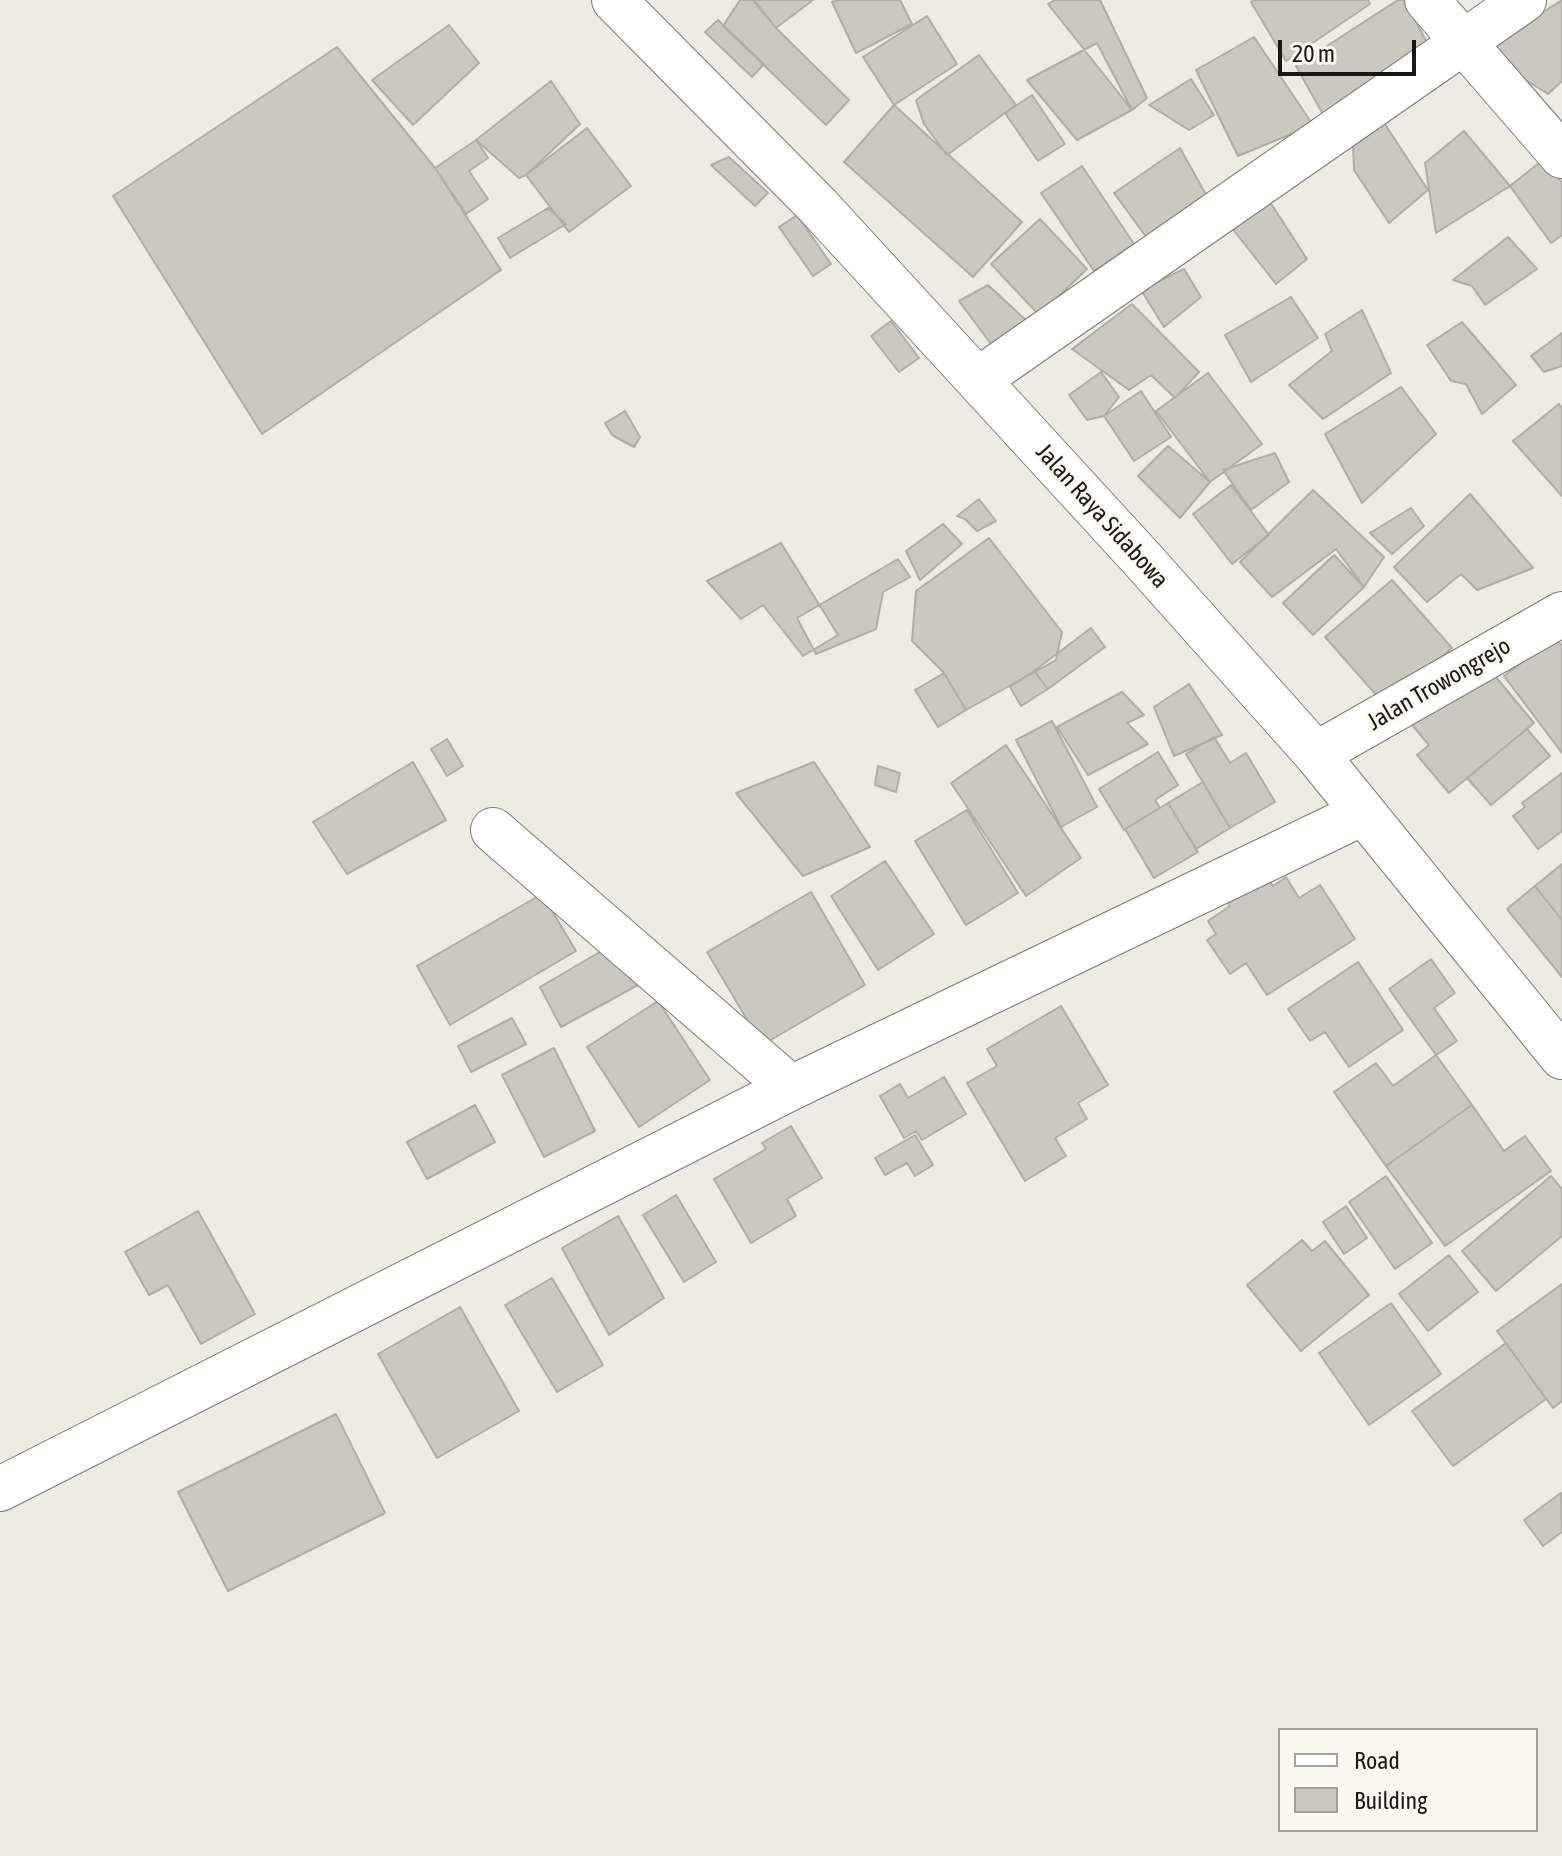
<!DOCTYPE html>
<html>
<head>
<meta charset="utf-8">
<style>
	body { margin:0 }
	#map { position:relative; width:1562px; height:1856px; overflow:hidden; background:#eeece2; font-family:"Asap Condensed",sans-serif }
	canvas { display:block }
	.legend { position:absolute; left:1278px; top:1728px; width:260px; height:104px; box-sizing:border-box; background:#fbf9ef; border:2px solid #a19f98; margin:0; padding:10px 14px; list-style:none; font-size:24px; color:#191815 }
	.legend li { display:flex; align-items:center; gap:16px; height:40px }
	.legend b { width:40px; border:2px solid #a19f98 }
	.scale { position:absolute; left:1278px; top:40px; width:138px; height:36px; box-sizing:border-box; border:4px solid #191815; border-top:0; padding-left:10px; font-size:24px; line-height:28px; white-space:nowrap; color:#191815; -webkit-text-stroke:6px #fbf9ef; paint-order:stroke }
</style>
</head>
<body>
<div id="map">
<canvas width="1562" height="1856"></canvas>
<ul class="legend">
<li><b style="height:10px;background:#fff"></b>Road</li>
<li><b style="height:22px;background:#cac8bf"></b>Building</li>
</ul>
<div class="scale">20 m</div>
</div>
<script>
const g = document.querySelector('canvas').getContext('2d');
g.lineJoin = 'round';
function fillPath(path, color) { g.fillStyle = color; g.fill(path, 'evenodd'); }
const poly = rows => new Path2D(rows.map(r => 'M' + r).join(''));
function stroke(path, color, width, dash) { g.strokeStyle = color; g.lineWidth = width; g.lineCap = dash ? 'butt' : 'round'; g.setLineDash(dash || []); g.stroke(path); }
function label(font, color, halo, rows, align = 'center') {
  g.font = font + ' "Asap Condensed",sans-serif'; g.lineWidth = 6; g.setLineDash([]); g.textBaseline = 'middle'; g.strokeStyle = halo; g.fillStyle = color; for (const [text, x, y, turn = 0] of rows) {
    g.save(); g.translate(x, y); g.rotate((+turn || 0) * Math.PI / 180); g.textAlign = isNaN(turn) ? turn : align; if (halo) g.strokeText(text, 0, 0); g.fillText(text, 0, 0); g.restore();
  }
}
const building = poly([
	[740,0,753,0,776,28,849,100,826,125,723,26,740,0],
	[754,0,813,0,776,28,754,0],
	[837,0,900,0,912,24,856,53,832,2,837,0],
	[1055,0,1100,0,1147,98,1132,110,1048,4,1055,0],
	[1254,0,1368,0,1370,4,1286,61,1251,2,1254,0],
	[1398,0,1405,0,1429,47,1325,118,1296,66,1398,0],
	[1562,0,1562,81,1548,94,1481,52,1562,0],
	[927,16,957,64,894,105,863,57,927,16],
	[718,20,764,64,752,77,705,32,718,20],
	[449,25,479,63,413,125,372,80,449,25],
	[1254,37,1313,125,1238,156,1196,70,1254,37],
	[1097,43,1132,110,1077,140,1027,80,1097,43],
	[337,47,435,168,501,270,262,434,113,196,337,47],
	[979,55,1016,105,947,155,924,124,916,100,979,55],
	[1191,79,1214,115,1189,130,1149,105,1191,79],
	[551,81,580,124,526,175,519,178,476,140,551,81],
	[1032,95,1065,144,1038,161,1005,113,1032,95],
	[894,105,1022,222,973,277,844,162,894,105],
	[1377,112,1428,190,1389,223,1354,170,1353,142,1377,112],
	[587,128,631,186,569,232,526,175,587,128],
	[1464,131,1510,186,1436,233,1425,163,1464,131],
	[476,140,488,158,469,171,488,199,466,214,435,168,476,140],
	[1180,148,1209,200,1147,238,1114,193,1180,148],
	[729,157,768,193,755,206,711,165,729,157],
	[1544,159,1562,183,1562,235,1551,243,1510,186,1544,159],
	[1082,166,1134,244,1094,271,1041,193,1082,166],
	[1266,196,1307,259,1276,284,1228,223,1266,196],
	[548,208,566,224,510,258,498,238,548,208],
	[797,215,831,264,813,276,779,227,797,215],
	[1040,219,1087,269,1039,315,991,264,1040,219],
	[1508,237,1537,269,1485,305,1472,286,1453,280,1508,237],
	[1184,269,1201,297,1164,327,1141,290,1184,269],
	[988,285,1028,322,997,352,959,301,988,285],
	[1291,297,1318,338,1251,382,1225,335,1291,297],
	[1132,304,1199,372,1175,398,1151,375,1129,390,1072,349,1132,304],
	[1362,310,1391,373,1323,419,1289,385,1332,351,1325,334,1362,310],
	[891,321,919,358,899,372,871,336,891,321],
	[1462,322,1516,385,1482,414,1466,384,1451,381,1427,345,1462,322],
	[1562,333,1562,366,1544,372,1531,356,1562,333],
	[1101,372,1119,397,1104,416,1087,420,1069,395,1101,372],
	[1208,373,1262,444,1210,482,1156,411,1208,373],
	[1401,387,1436,434,1362,503,1325,434,1401,387],
	[1141,391,1171,437,1134,461,1104,416,1141,391],
	[1559,404,1562,408,1562,496,1513,441,1559,404],
	[625,411,640,437,634,447,612,435,605,423,625,411],
	[1168,446,1210,482,1180,518,1138,476,1168,446],
	[1275,453,1289,482,1251,510,1223,470,1275,453],
	[1231,485,1269,535,1232,564,1193,514,1231,485],
	[1313,490,1384,557,1364,587,1336,549,1272,597,1240,562,1313,490],
	[1470,494,1533,568,1477,590,1461,574,1427,602,1394,567,1470,494],
	[979,499,996,521,977,531,965,519,957,516,979,499],
	[1411,508,1424,526,1392,554,1370,533,1411,508],
	[943,524,962,544,920,580,906,551,943,524],
	[989,538,1062,632,1056,660,966,710,944,673,912,641,916,591,989,538],
	[781,543,838,635,803,656,763,605,741,619,707,581,781,543],
	[1334,555,1364,587,1313,635,1283,603,1334,555],
	[898,559,910,577,883,592,876,629,816,654,797,618,898,559],
	[1392,580,1452,648,1386,706,1325,637,1392,580],
	[1091,628,1105,647,1048,689,1034,671,1091,628],
	[1555,637,1562,646,1562,753,1504,676,1555,637],
	[1485,664,1534,723,1449,793,1417,755,1429,745,1412,725,1485,664],
	[1034,671,1048,689,1021,706,1010,687,1034,671],
	[944,673,966,710,938,727,915,690,944,673],
	[1189,684,1222,735,1174,756,1154,707,1189,684],
	[1122,692,1144,715,1127,723,1148,744,1088,775,1057,727,1122,692],
	[1052,721,1097,807,1061,827,1016,740,1052,721],
	[1527,729,1550,756,1491,805,1467,778,1527,729],
	[1214,737,1230,763,1246,753,1275,802,1230,828,1186,754,1214,737],
	[447,739,463,766,447,776,431,749,447,739],
	[1006,745,1081,858,1026,896,951,783,1006,745],
	[1158,752,1178,785,1155,800,1160,808,1124,830,1099,789,1158,752],
	[413,762,446,820,347,874,313,822,413,762],
	[814,762,870,847,803,876,736,793,814,762],
	[878,766,900,773,896,792,875,785,878,766],
	[1562,773,1562,831,1538,849,1513,816,1525,807,1522,803,1562,773],
	[1203,782,1230,828,1196,849,1168,803,1203,782],
	[1168,803,1198,852,1154,878,1125,829,1168,803],
	[967,810,1018,893,966,925,915,841,967,810],
	[885,861,934,934,878,970,831,896,885,861],
	[1562,864,1562,920,1535,886,1562,864],
	[1263,870,1273,886,1286,877,1299,898,1320,885,1355,939,1267,995,1246,963,1230,974,1207,940,1216,934,1208,921,1230,906,1223,895,1263,870],
	[1535,886,1562,920,1562,977,1507,909,1535,886],
	[811,892,865,985,762,1045,707,952,811,892],
	[542,894,576,951,450,1025,417,966,542,894],
	[617,942,640,984,561,1027,540,987,617,942],
	[1431,959,1455,993,1434,1008,1457,1041,1436,1055,1389,989,1431,959],
	[1358,962,1403,1030,1349,1067,1325,1032,1310,1041,1288,1009,1358,962],
	[658,1001,710,1080,639,1127,587,1047,658,1001],
	[1061,1006,1108,1085,1078,1103,1087,1119,1055,1138,1066,1156,1025,1181,967,1083,997,1066,987,1049,1061,1006],
	[512,1018,526,1044,471,1072,458,1046,512,1018],
	[554,1048,595,1131,544,1157,502,1075,554,1048],
	[1436,1055,1472,1105,1386,1166,1334,1092,1376,1063,1393,1086,1436,1055],
	[944,1077,966,1114,922,1140,916,1131,904,1138,880,1096,900,1084,908,1098,944,1077],
	[475,1105,495,1142,427,1179,407,1142,475,1105],
	[1472,1105,1504,1151,1525,1136,1551,1171,1445,1246,1386,1166,1472,1105],
	[791,1126,822,1178,787,1199,796,1216,751,1243,714,1179,766,1149,762,1143,791,1126],
	[915,1135,933,1165,915,1176,907,1163,885,1175,875,1158,915,1135],
	[1386,1176,1432,1243,1395,1269,1349,1202,1386,1176],
	[1551,1176,1562,1189,1562,1236,1496,1291,1462,1251,1551,1176],
	[676,1195,716,1262,684,1282,643,1215,676,1195],
	[1346,1206,1367,1238,1344,1254,1323,1222,1346,1206],
	[198,1211,255,1314,201,1344,168,1285,149,1295,125,1252,198,1211],
	[618,1216,664,1298,609,1335,562,1248,618,1216],
	[1302,1240,1312,1251,1325,1241,1369,1295,1301,1351,1247,1285,1302,1240],
	[1449,1255,1478,1292,1428,1331,1399,1294,1449,1255],
	[552,1278,603,1365,557,1392,505,1305,552,1278],
	[1562,1284,1562,1401,1553,1408,1497,1331,1562,1284],
	[1391,1303,1441,1374,1369,1425,1319,1353,1391,1303],
	[460,1307,519,1411,437,1458,378,1354,460,1307],
	[1506,1343,1546,1399,1453,1466,1412,1411,1506,1343],
	[336,1414,385,1513,228,1591,178,1492,336,1414],
	[1561,1493,1562,1532,1543,1546,1524,1520,1561,1493]
]);
fillPath(building, '#cac8bf');
stroke(building, '#afaea4', 2);
const minor = poly([
	[1427,0,1562,156],
	[979,379,1524,0],
	[1316,754,1562,614],
	[493,830,791,1088],
	[0,1489,791,1088,1363,813]
]);
const highway = poly([
	[614,0,818,206,1142,559,1316,754,1562,1057]
]);
stroke(minor, '#7c7a71', 46);
stroke(highway, '#7c7a71', 46);
stroke(minor, '#fff', 44);
stroke(highway, '#fff', 44);
label('24px', '#191815', '#fbf9ef', [
	["Jalan Raya Sidabowa",1102,516,48],
	["Jalan Trowongrejo",1439,684,-30]
]);
</script>
</body>
</html>
